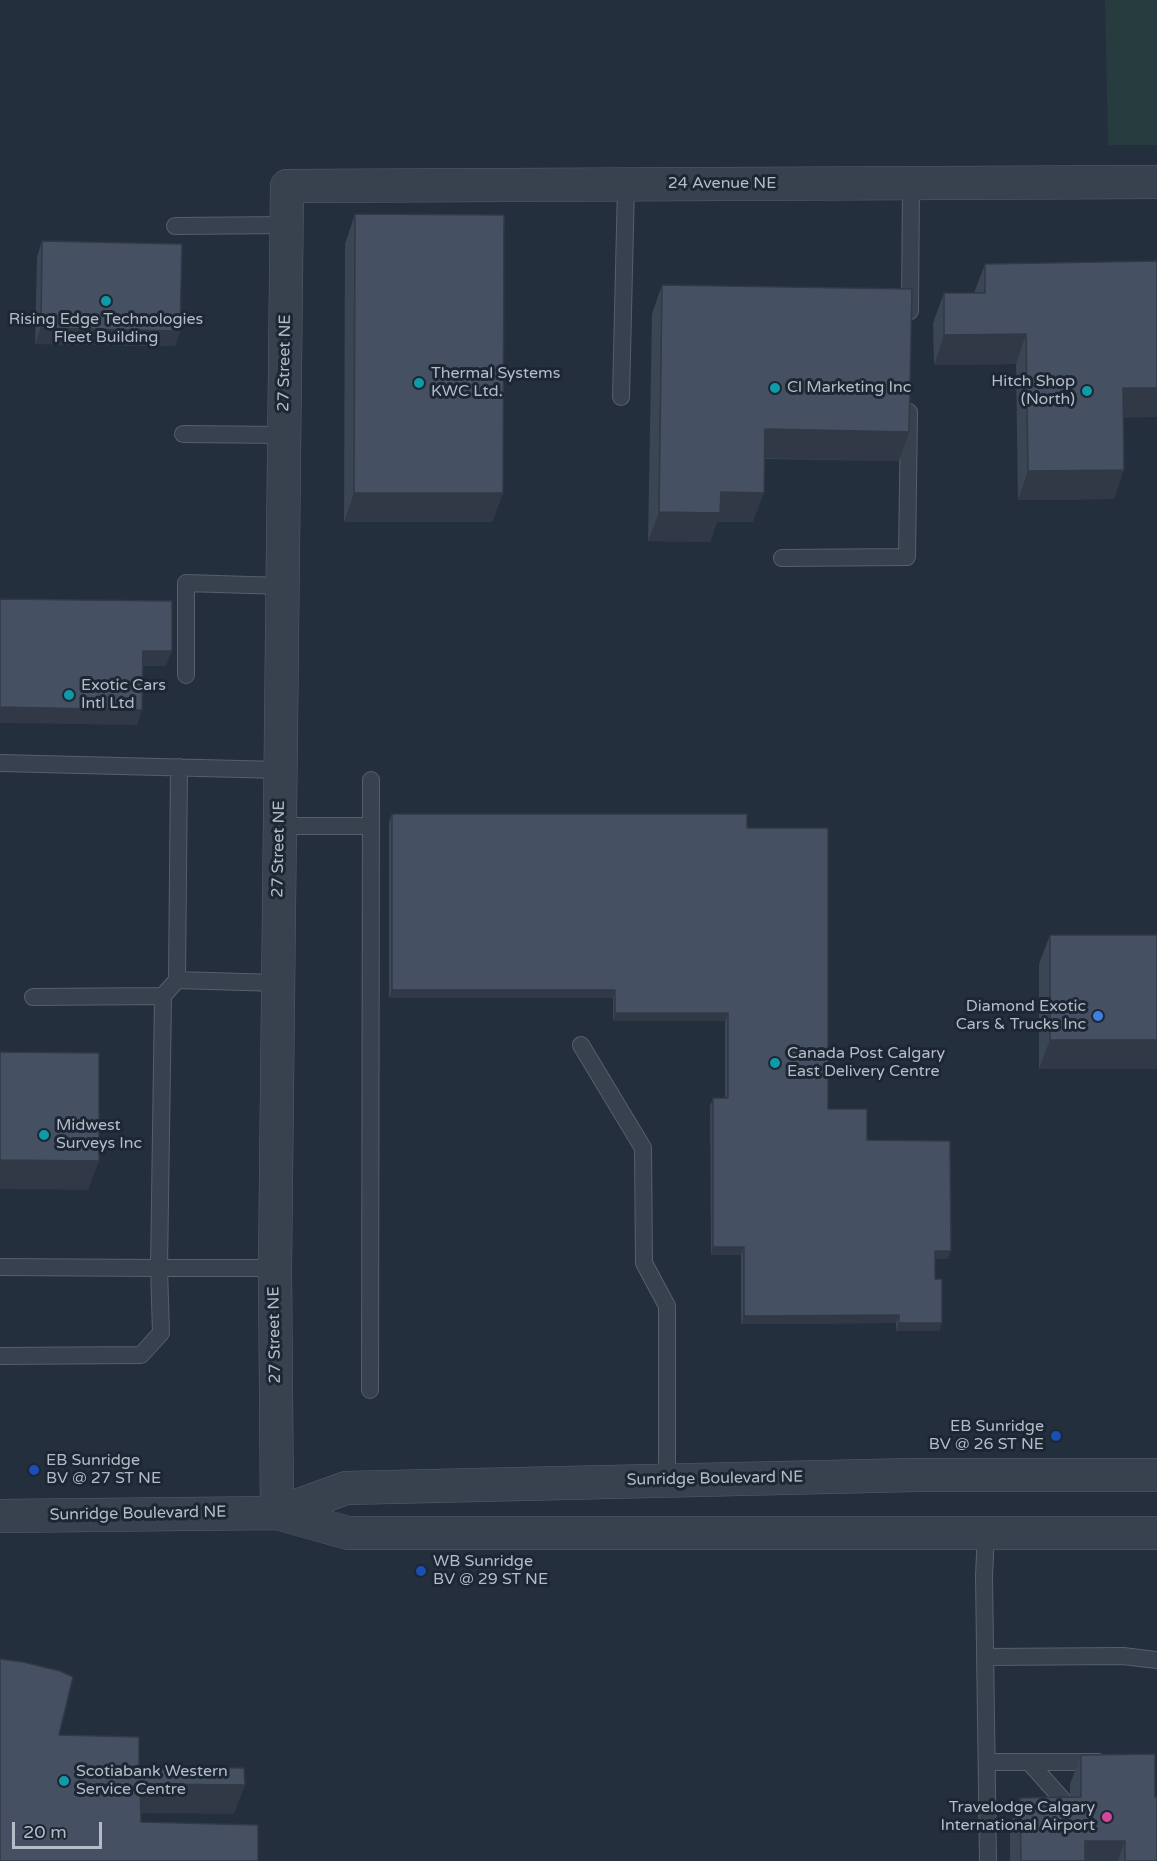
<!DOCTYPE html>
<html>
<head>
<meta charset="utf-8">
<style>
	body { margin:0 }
	#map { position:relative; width:1157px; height:1861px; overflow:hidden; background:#242f3e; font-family:"Varela Round",sans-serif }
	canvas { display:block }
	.scale { position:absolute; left:12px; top:1822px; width:90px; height:27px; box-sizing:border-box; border:3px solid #b4bcc9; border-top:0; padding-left:8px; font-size:18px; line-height:21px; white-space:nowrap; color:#b4bcc9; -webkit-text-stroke:4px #1d2633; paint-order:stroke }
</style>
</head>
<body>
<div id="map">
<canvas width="1157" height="1861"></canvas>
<div class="scale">20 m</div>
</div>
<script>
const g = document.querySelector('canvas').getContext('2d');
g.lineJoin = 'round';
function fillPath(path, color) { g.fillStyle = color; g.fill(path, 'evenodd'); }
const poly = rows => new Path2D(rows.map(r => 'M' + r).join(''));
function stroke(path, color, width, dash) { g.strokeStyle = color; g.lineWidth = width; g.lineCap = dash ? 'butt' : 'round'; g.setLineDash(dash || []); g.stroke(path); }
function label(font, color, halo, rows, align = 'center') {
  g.font = font + ' "Varela Round",sans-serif'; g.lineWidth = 6; g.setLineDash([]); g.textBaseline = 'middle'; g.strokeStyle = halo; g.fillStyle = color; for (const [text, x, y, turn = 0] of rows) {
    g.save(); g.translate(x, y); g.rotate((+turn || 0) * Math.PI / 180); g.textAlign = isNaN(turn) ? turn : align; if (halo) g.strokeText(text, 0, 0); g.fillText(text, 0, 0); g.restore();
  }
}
fillPath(poly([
	[1105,0,1157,0,1157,145,1108,145]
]), '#263c3f');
const service = poly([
	[175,226,287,225],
	[910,311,911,183],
	[621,397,626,185],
	[183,434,284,435],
	[782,558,907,557,909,412],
	[186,675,186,583,282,586],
	[0,763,280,770],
	[179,767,177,980,278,983],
	[280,826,371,826],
	[177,980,163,996,159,1268,275,1268],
	[33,997,163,996],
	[581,1045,643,1148,644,1263,667,1306,667,1480],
	[0,1267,159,1268,161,1333,141,1355,0,1356],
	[370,1390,371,780],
	[986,1532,984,1576,988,1861],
	[985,1657,1123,1656,1157,1660],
	[987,1762,1099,1762],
	[1029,1762,1070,1808]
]);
const minor = poly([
	[277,1513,275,1268,287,186,1157,182]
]);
const tertiary = poly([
	[277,1513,346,1488,914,1475,1157,1475],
	[0,1516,277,1513,348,1533,1157,1533]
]);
stroke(service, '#565f6c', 18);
stroke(minor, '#565f6c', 34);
stroke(tertiary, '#565f6c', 34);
stroke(service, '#38414e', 16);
stroke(minor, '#38414e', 33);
stroke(tertiary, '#38414e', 33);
fillPath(poly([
	[355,214,503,493,492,522,344,522,345,244],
	[42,241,180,331,175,346,35,344,37,257],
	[985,264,1124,417,1114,499,1018,500,1016,364,934,365,933,323,944,293,974,293],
	[662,285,909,432,899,461,764,459,753,522,717,522,710,542,648,541,652,314],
	[392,814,747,828,828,1109,867,1140,948,1259,935,1259,935,1279,942,1323,939,1331,896,1331,896,1323,741,1324,741,1255,711,1255,710,1106,713,1098,725,1098,725,1021,613,1021,613,998,389,998,389,822],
	[1050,935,1157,1069,1039,1069,1039,964],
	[1081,1755,1155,1797,1157,1861,1010,1861,1010,1827,1020,1798,1070,1797,1070,1784]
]), '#3b4654');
fillPath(poly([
	[41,328,180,331,175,346,35,344],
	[1026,334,1016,364,934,365,944,335],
	[1123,388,1157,388,1157,417,1113,418],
	[765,429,909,432,899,461,754,458],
	[1124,470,1114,499,1018,500,1028,471],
	[721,492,764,493,753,522,717,522,710,542,648,541,659,512],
	[354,493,503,493,492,522,344,522],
	[143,651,172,651,166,666,138,666],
	[0,707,142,710,137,725,0,723],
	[392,990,615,990,613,998,389,998],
	[615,1013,728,1013,725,1021,613,1021],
	[1050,1040,1157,1040,1157,1069,1039,1069],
	[0,1160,99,1161,88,1190,0,1189],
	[713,1247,744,1247,741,1255,711,1255],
	[935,1251,951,1251,948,1259,932,1259],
	[899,1315,896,1323,741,1324,744,1316],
	[899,1323,942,1323,939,1331,896,1331],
	[140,1784,245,1785,234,1814,129,1813],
	[1085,1841,1125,1841,1118,1861,1078,1861]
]), '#303945');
const building = poly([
	[355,214,504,215,503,493,354,493,355,214],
	[42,241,182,244,180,331,41,328,42,241],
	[1157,261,1157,388,1123,388,1124,470,1028,471,1026,334,944,335,944,293,985,293,985,264,1157,261],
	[662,285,912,289,909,432,765,429,764,493,721,492,720,513,659,512,662,285],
	[0,599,172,601,172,651,143,651,142,710,0,707,0,599],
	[392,814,747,814,747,828,828,828,828,1109,867,1109,867,1140,950,1141,951,1251,935,1251,935,1279,942,1279,942,1323,899,1323,899,1315,744,1316,744,1247,713,1247,713,1098,728,1098,728,1013,615,1013,615,990,392,990,392,814],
	[1050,935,1157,935,1157,1040,1050,1040,1050,935],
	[0,1052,99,1053,99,1161,0,1160,0,1052],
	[0,1659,23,1662,60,1671,73,1677,59,1735,139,1737,139,1767,244,1768,245,1785,140,1784,141,1822,258,1825,258,1861,0,1861,0,1659],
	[1155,1754,1155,1797,1157,1797,1157,1861,1125,1861,1125,1841,1085,1841,1085,1861,1021,1861,1020,1798,1081,1797,1081,1755,1155,1754]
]);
fillPath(building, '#455162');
stroke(building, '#303945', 1.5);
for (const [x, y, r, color] of [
	[106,301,6,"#0f9aa8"],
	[419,383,6,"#0f9aa8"],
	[775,388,6,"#0f9aa8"],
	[1087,391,6,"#0f9aa8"],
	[69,695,6,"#0f9aa8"],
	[1098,1016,6,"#3f7fe0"],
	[775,1063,6,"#0f9aa8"],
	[44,1135,6,"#0f9aa8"],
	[1056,1436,6,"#1a4fb4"],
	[34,1470,6,"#1a4fb4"],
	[421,1571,6,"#1a4fb4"],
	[64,1781,6,"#0f9aa8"],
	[1107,1817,6,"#d1479c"]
]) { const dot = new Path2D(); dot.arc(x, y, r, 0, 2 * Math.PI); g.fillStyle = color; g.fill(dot); stroke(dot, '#1d2633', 2); }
label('16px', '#b4bcc9', '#1d2633', [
	["24 Avenue NE",722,184],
	["27 Street NE",285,363,-89],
	["27 Street NE",279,849,-89],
	["27 Street NE",275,1335,-91],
	["Sunridge Boulevard NE",715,1479,-1],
	["Sunridge Boulevard NE",138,1514,-1]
]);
label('16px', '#b4bcc9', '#1d2633', [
	["Rising Edge Technologies",106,320,"center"],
	["Fleet Building",106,338,"center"],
	["Thermal Systems",431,374],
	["KWC Ltd.",431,392],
	["Hitch Shop",1075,382,"right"],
	["(North)",1075,400,"right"],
	["Cl Marketing Inc",787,388],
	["Exotic Cars",81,686],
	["Intl Ltd",81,704],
	["Diamond Exotic",1086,1007,"right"],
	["Cars & Trucks Inc",1086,1025,"right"],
	["Canada Post Calgary",787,1054],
	["East Delivery Centre",787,1072],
	["Midwest",56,1126],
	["Surveys Inc",56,1144],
	["EB Sunridge",1044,1427,"right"],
	["BV @ 26 ST NE",1044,1445,"right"],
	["EB Sunridge",46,1461],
	["BV @ 27 ST NE",46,1479],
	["WB Sunridge",433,1562],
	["BV @ 29 ST NE",433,1580],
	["Scotiabank Western",76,1772],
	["Service Centre",76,1790],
	["Travelodge Calgary",1095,1808,"right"],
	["International Airport",1095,1826,"right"]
], 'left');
</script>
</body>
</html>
